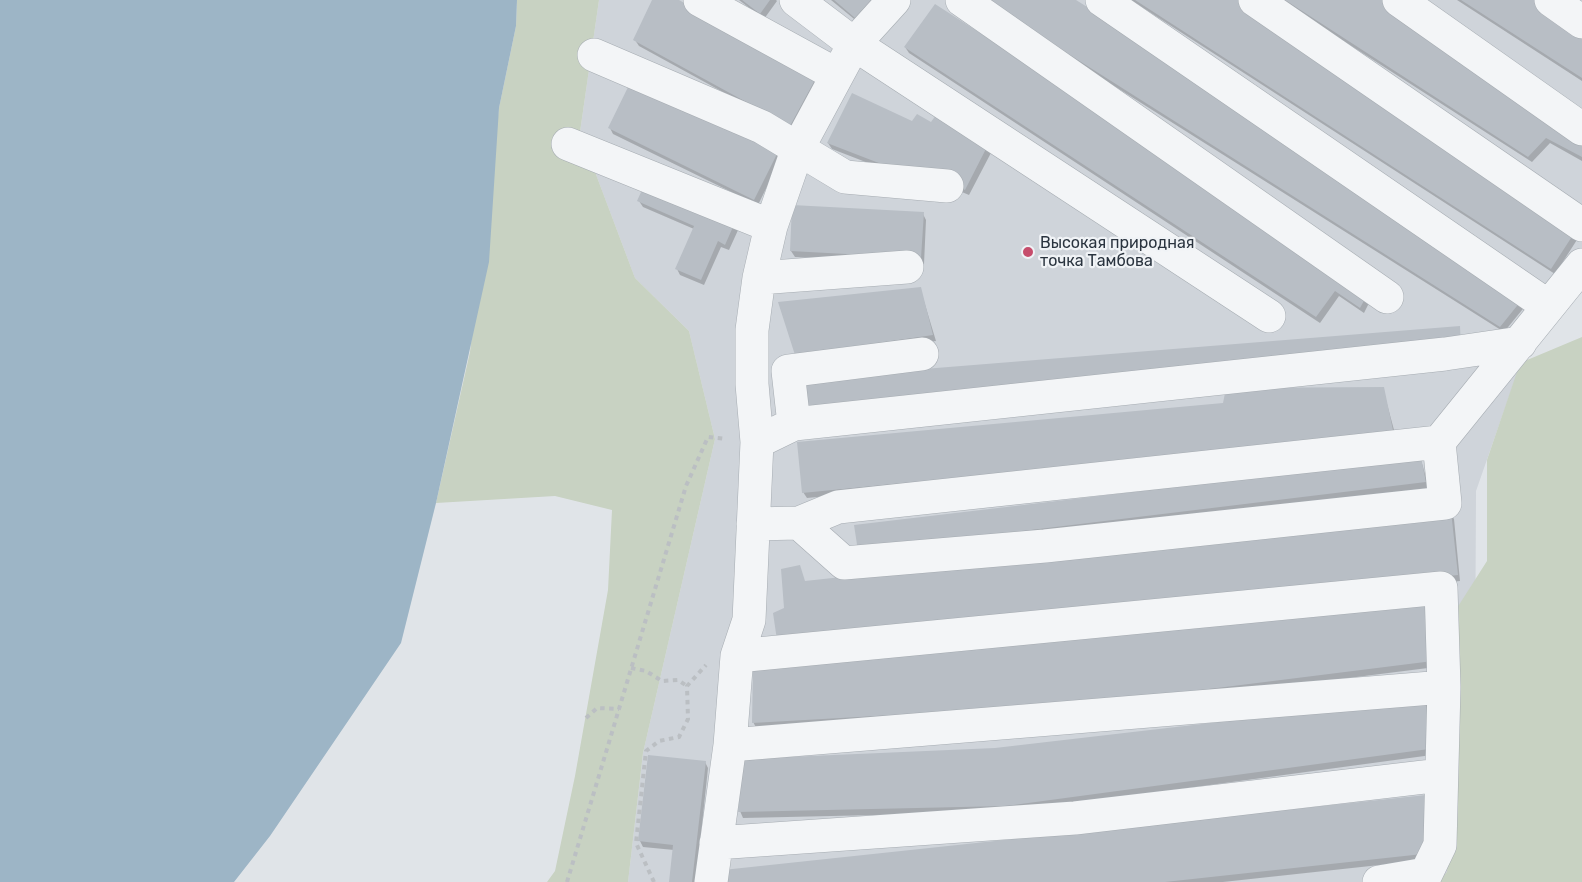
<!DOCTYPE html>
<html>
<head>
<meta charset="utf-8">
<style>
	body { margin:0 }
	canvas { display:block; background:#e0e4e8 }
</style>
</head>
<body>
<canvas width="1582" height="882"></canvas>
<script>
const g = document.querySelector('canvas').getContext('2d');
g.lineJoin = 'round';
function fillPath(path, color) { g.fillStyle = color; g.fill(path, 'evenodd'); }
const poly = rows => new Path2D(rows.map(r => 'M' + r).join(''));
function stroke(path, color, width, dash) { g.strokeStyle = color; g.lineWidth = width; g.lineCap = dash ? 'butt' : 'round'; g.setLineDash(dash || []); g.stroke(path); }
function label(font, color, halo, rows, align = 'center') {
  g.font = font + ' Rubik,sans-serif'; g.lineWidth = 4.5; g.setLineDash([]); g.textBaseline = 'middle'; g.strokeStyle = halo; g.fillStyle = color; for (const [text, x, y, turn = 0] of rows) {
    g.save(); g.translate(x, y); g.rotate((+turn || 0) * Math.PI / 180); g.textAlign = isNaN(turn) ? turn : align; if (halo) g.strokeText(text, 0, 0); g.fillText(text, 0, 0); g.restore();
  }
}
fillPath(poly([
	[599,0,1582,0,1582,270,1535,322,1476,491,1474,882,628,882,643,753,715,439,689,331,635,278,580,132]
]), '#cfd4da');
fillPath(poly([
	[517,0,599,0,580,132,635,278,689,331,715,439,643,753,628,882,547,882,555,871,575,776,608,590,612,510,555,496,436,503,470,352,499,108,516,26],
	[1582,337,1582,882,1437,882,1447,872,1457,608,1487,561,1487,460,1520,363]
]), '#c8d2c2');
fillPath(poly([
	[0,0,517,0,516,26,499,108,489,262,436,503,401,643,270,836,234,882,0,882]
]), '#9db5c6');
fillPath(poly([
	[654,0,676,0,815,79,819,86,794,131,639,46,635,40],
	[739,0,776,0,777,1,764,19],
	[831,0,879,0,859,23],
	[978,0,1073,0,1536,293,1504,332],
	[1131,0,1239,0,1582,232,1555,274],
	[1280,0,1388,0,1582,123,1582,161,1550,143,1532,162],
	[1457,0,1550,0,1582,22,1582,81],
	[905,47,1374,293,1364,313,1339,296,1320,323,909,53],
	[912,122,993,149,969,195,917,173,907,178,832,149,828,143],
	[610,128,776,153,780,160,758,205,613,134],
	[639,201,739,228,729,250,721,247,704,285,680,275,677,269,694,229,643,207],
	[923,214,926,220,924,264,795,257,791,251],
	[920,288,936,341,800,360],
	[1383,389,1397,441,807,498,803,492],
	[1421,460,1429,488,863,557],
	[1450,513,1454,519,1460,581,1199,609,785,609,805,582],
	[1431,606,1436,667,1094,710,757,729,753,722],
	[1425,699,1429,705,1432,755,1010,812,743,818,740,811,995,749],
	[705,762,708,768,696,882,670,882,674,850,643,847,640,841],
	[1425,796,1435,859,1223,882,726,882]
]), '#0003');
fillPath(poly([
	[652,0,679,0,816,78,790,126,633,40],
	[742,0,770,0,760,14],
	[834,0,871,0,855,18],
	[983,0,1076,0,1533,286,1500,327],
	[1135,0,1242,0,1582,221,1551,269],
	[1285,0,1391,0,1582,121,1582,157,1546,138,1528,157],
	[1461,0,1553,0,1582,20,1582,78],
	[935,4,1372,286,1360,308,1335,291,1316,317,904,47],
	[631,81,778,152,754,200,608,128],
	[852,93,912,121,917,114,931,122,936,115,990,141,965,190,913,167,902,172,827,143],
	[646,181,736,220,725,245,718,241,701,280,675,269,694,226,637,201],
	[792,205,924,212,921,258,790,251],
	[921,287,933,335,795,355,778,302],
	[1460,326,1461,349,802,407,799,379],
	[1384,387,1394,435,802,493,797,442,1223,403,1226,388],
	[1421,458,1426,482,858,551,854,525],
	[1451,511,1458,575,1195,604,777,640,773,613,784,608,781,569,800,565,805,581],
	[1432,605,1433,661,1089,704,752,723,753,670],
	[1426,698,1429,749,1006,806,738,812,742,759,995,748],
	[648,755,706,761,692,882,669,882,673,845,638,841],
	[1426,795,1432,853,1165,882,725,882,723,870]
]), '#b8bec5');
const minor = poly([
	[700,0,837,75],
	[796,0,854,44,1269,316],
	[962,0,1387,297],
	[1102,0,1548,306],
	[1255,0,1582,225],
	[1399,0,1582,129],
	[1551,0,1582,22],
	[594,55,762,127,845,177,947,186],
	[568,144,771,226],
	[759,278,907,267],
	[794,424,788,371,922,354],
	[757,442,794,424,1445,354,1520,343],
	[799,523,844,563,1045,546,1445,503,1439,442],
	[753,524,799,523,838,507,1439,442,1582,265],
	[737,656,1441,588,1444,687,1440,845,1426,874,1379,882],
	[730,745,1444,687],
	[716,843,1075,818,1441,775],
	[711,882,730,745,737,656,749,620,757,442,752,384,752,330,759,278,771,226,798,148,854,44,894,0]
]);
stroke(minor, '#a6acb2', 34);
stroke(poly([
	[631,668,646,671,662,681,678,680,687,686],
	[586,718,597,708,619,709],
	[567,882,686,486,708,437,726,439],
	[654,882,636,843,646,751,659,741,679,737,688,719,687,686,706,665]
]), '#bbbfc3', 4, [4.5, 4.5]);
stroke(minor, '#f3f5f7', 33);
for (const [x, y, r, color] of [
	[1028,252,6,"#c64d6c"]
]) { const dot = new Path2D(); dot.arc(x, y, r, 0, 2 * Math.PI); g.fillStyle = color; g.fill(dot); stroke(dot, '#f0f3f6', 2); }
label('16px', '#2a343f', '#f0f3f6', [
	["Высокая природная",1040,243],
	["точка Тамбова",1040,261]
], 'left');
</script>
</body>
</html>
